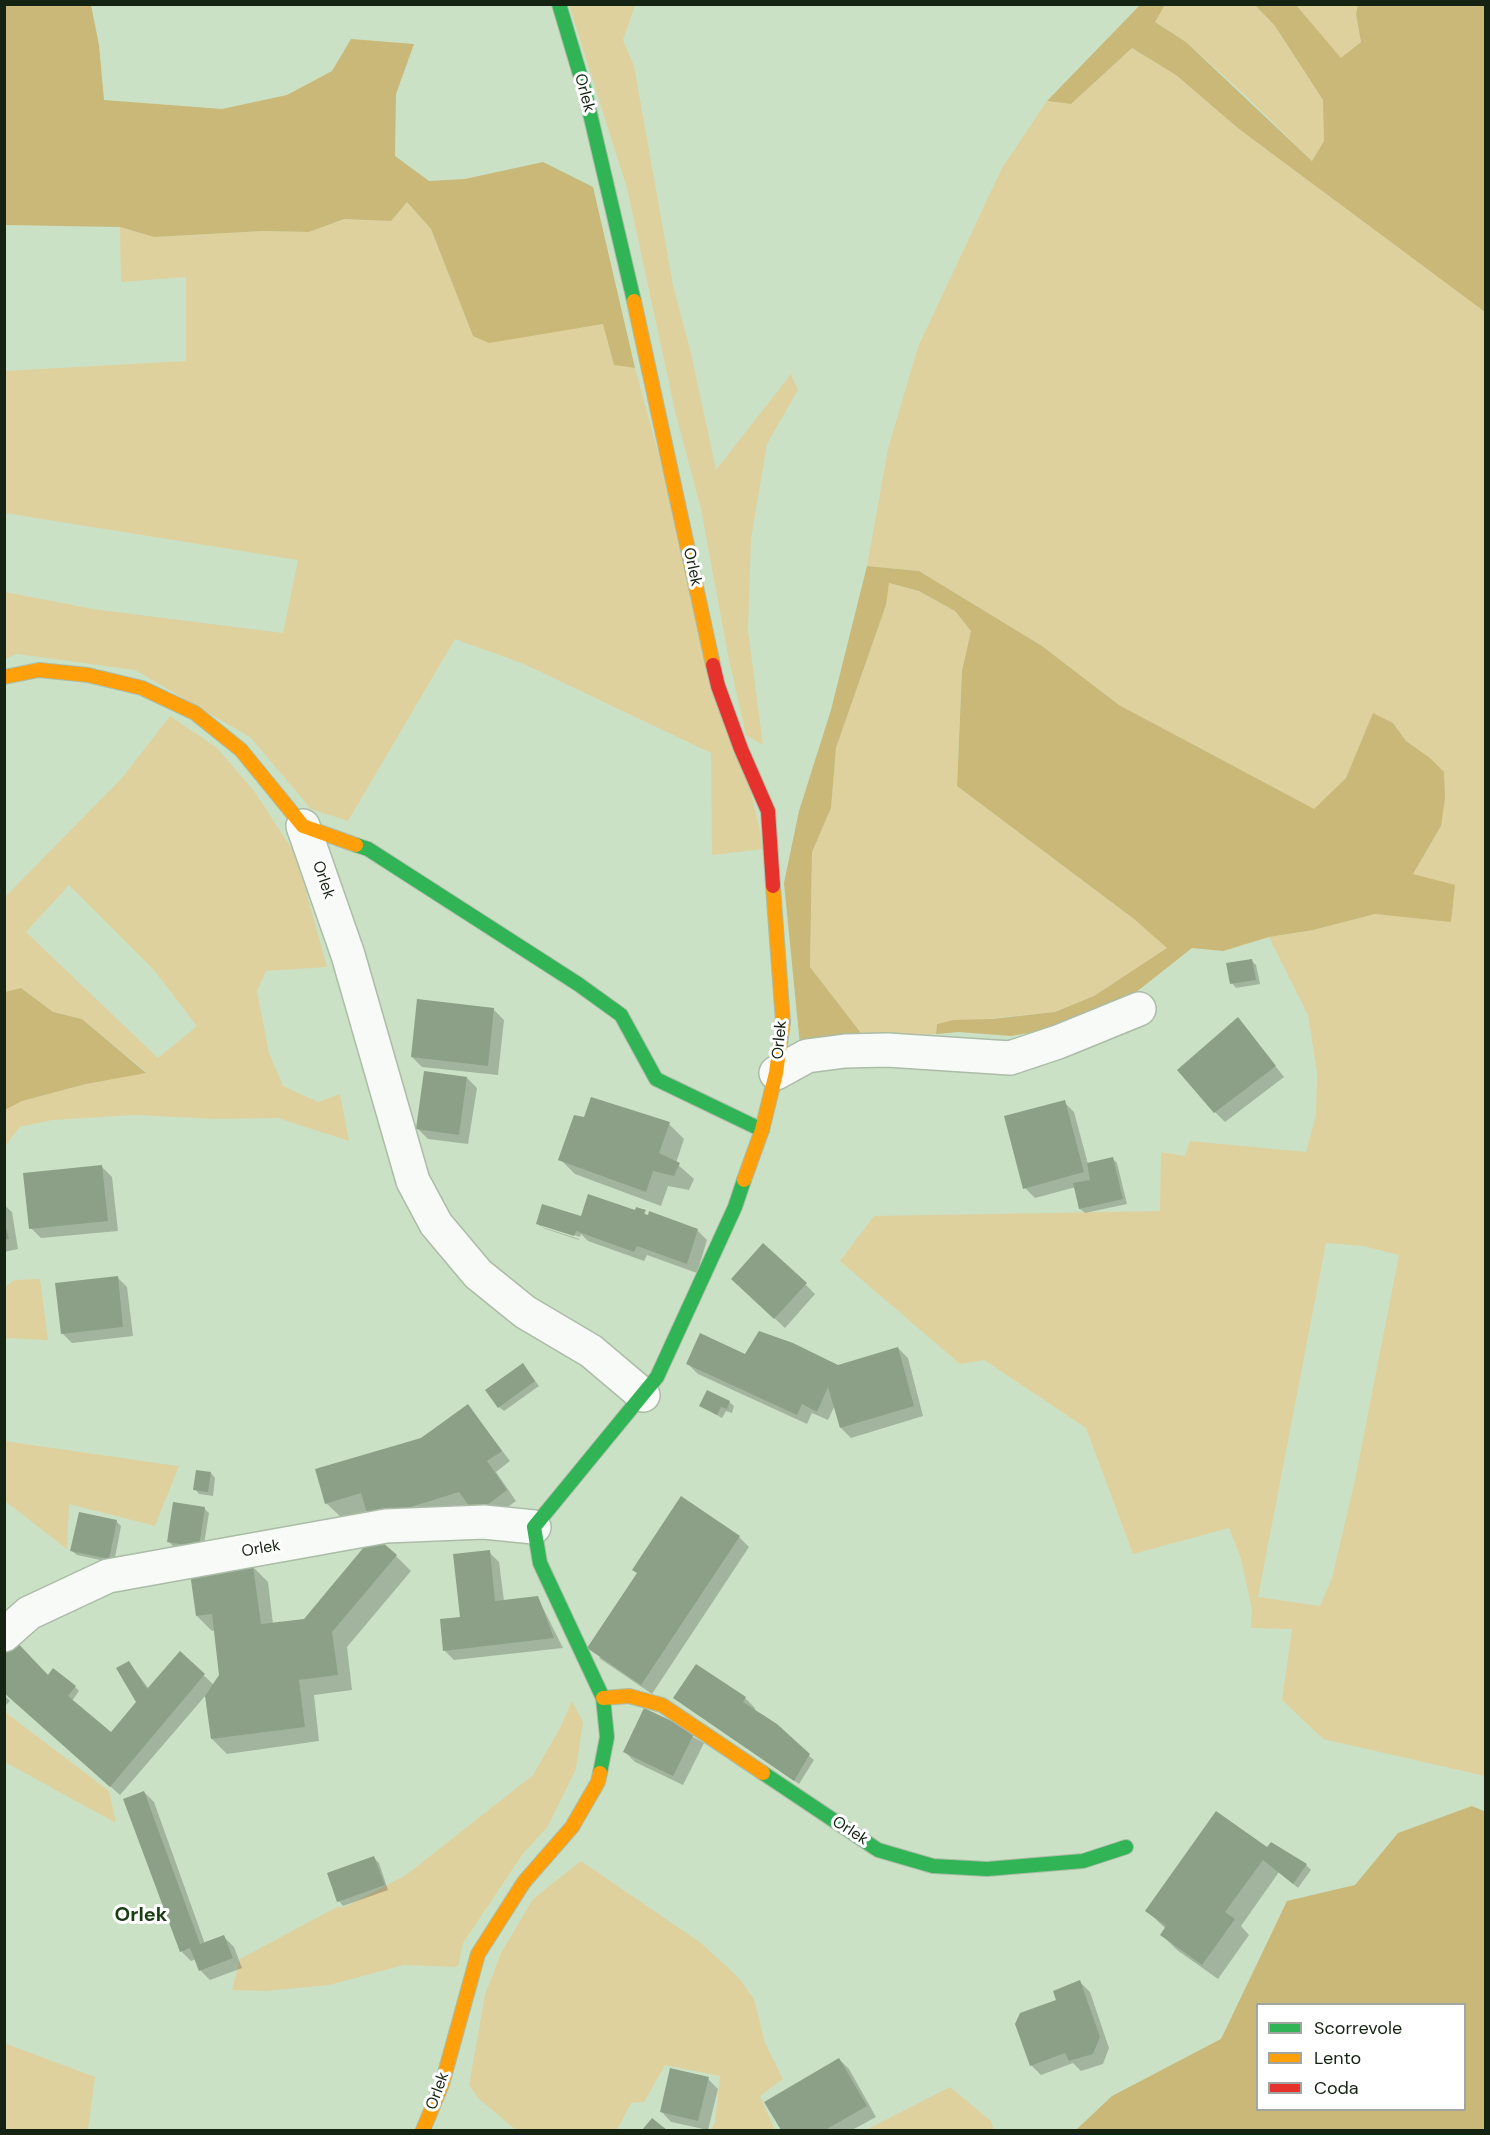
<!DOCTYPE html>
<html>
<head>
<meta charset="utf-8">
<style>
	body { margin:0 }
	#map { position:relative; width:1490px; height:2135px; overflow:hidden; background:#cbe1c6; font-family:"DM Sans",sans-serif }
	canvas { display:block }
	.frame { position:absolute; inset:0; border:6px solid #152412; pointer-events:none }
	.legend { position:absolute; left:1256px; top:2003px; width:210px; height:108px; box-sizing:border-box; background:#fff; border:2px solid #a1a7a0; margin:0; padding:8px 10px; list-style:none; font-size:18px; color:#152412 }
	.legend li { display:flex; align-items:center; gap:12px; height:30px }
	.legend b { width:30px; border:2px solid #a1a7a0 }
</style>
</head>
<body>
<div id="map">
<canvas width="1490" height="2135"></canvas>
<div class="frame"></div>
<ul class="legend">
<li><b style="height:8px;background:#30b455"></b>Scorrevole</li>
<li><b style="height:8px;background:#ff9f0a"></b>Lento</li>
<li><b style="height:8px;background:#e5322d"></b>Coda</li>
</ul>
</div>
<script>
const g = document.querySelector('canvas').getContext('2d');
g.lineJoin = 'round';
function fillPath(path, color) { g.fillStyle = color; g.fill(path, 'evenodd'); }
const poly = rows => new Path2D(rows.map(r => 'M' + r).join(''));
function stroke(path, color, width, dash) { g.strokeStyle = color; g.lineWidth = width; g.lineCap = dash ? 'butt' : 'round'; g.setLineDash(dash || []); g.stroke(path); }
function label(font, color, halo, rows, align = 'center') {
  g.font = font + ' "DM Sans",sans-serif'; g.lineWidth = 6; g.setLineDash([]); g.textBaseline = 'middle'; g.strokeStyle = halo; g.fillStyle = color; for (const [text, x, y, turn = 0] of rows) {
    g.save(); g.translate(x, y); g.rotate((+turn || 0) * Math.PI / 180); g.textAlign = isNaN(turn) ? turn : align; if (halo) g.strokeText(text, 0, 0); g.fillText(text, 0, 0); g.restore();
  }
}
fillPath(poly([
	[569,5,635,5,623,40,634,66,673,285,691,353,716,470,791,374,798,390,767,444,751,539,748,630,763,745,746,735,728,655,701,509,676,415,627,188],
	[1165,5,1255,5,1275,26,1323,100,1324,141,1312,161,1243,93,1186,42,1155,22],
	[1296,5,1358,5,1356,14,1361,42,1341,59],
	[1132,48,1176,75,1239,129,1485,312,1485,1776,1323,1739,1282,1700,1292,1629,1251,1628,1252,1610,1241,1559,1229,1528,1133,1554,1086,1428,984,1360,960,1364,840,1261,874,1216,1160,1211,1161,1152,1185,1156,1190,1141,1306,1152,1316,1115,1317,1072,1308,1015,1269,937,1313,930,1375,914,1451,921,1452,906,1413,874,1441,826,1430,758,1406,741,1393,723,1373,714,1346,778,1314,810,1119,705,1042,646,919,571,867,566,888,449,918,347,1002,168,1047,101,1071,104],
	[1326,1243,1363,1246,1399,1255,1355,1480,1332,1578,1320,1606,1258,1597],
	[407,202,431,229,473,336,550,332,604,324,614,365,635,368,751,792,764,849,712,855,711,753,524,664,455,639,348,821,311,809,250,737,135,670,17,654,5,659,5,592,93,609,283,633,298,560,5,513,5,371,186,361,186,277,121,282,120,227,154,237,263,231,309,232,344,219,391,221],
	[888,583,919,591,955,611,971,631,962,671,957,786,1134,919,1168,948,1094,996,1055,1012,937,1024,936,1034,864,1037,810,967,812,852,831,808,836,748,886,605],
	[170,716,216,747,254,791,296,855,327,967,266,971,257,991,269,1053,283,1086,318,1102,340,1094,349,1141,278,1118,217,1119,136,1115,52,1120,20,1127,5,1146,5,1110,22,1101,86,1084,146,1072,82,1019,53,1012,21,988,5,992,5,897,122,778],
	[69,885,153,969,197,1026,158,1058,26,932],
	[40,1279,48,1340,6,1338,5,1344,5,1287,14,1280],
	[4,1441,164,1464,179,1466,155,1526,69,1504,67,1549,5,1501],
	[572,1701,583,1722,576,1769,548,1826,522,1855,463,1943,458,1967,404,1965,329,1985,265,1991,232,1990,240,1959,337,1907,345,1907,406,1875,533,1775,560,1728],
	[5,1712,109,1791,116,1823,5,1762],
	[581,1861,701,1943,739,1978,754,1999,765,2043,783,2079,760,2096,775,2130,711,2130,715,2122,720,2076,665,2065,644,2102,631,2103,617,2130,516,2130,479,2099,469,2085,485,1995,501,1953,533,1899],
	[4,2043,95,2077,88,2130,5,2130],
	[950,2087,991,2121,994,2130,866,2130]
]), '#ded19e');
fillPath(poly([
	[5,5,91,5,99,45,104,100,222,109,287,95,332,71,351,39,414,44,396,94,395,156,429,181,465,179,543,162,593,187,635,368,614,365,603,324,489,343,473,336,431,229,407,202,391,221,344,219,309,232,263,231,154,237,120,227,5,225],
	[1140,5,1165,5,1155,22,1186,42,1312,161,1324,141,1323,100,1275,26,1255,5,1296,5,1341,58,1361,42,1356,14,1358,5,1485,5,1485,312,1239,129,1176,75,1132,48,1071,104,1047,101],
	[867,566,919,571,1042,646,1119,705,1314,809,1346,778,1373,713,1393,723,1406,741,1430,758,1444,772,1445,798,1441,826,1413,874,1455,885,1451,922,1375,914,1313,930,1269,937,1223,951,1192,948,1121,1004,1072,1025,1011,1036,959,1032,936,1034,937,1024,953,1020,992,1019,1055,1012,1094,996,1167,948,1134,919,957,786,962,671,971,631,955,611,919,591,889,583,886,605,836,748,831,808,812,852,810,967,864,1037,800,1045,784,883,799,811,831,710],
	[21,988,53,1012,82,1019,146,1073,86,1084,22,1101,5,1110,5,992],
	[1472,1806,1486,1812,1485,2130,1076,2130,1112,2096,1221,2039,1287,1901,1355,1885,1398,1833],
	[1464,2004,1464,2110,1258,2110,1258,2004]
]), '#c9b877');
fillPath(poly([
	[1252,961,1256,965,1260,984,1236,988,1232,983],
	[494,1010,504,1020,498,1075,422,1067,412,1057],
	[1238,1019,1284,1077,1225,1122,1215,1112],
	[467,1078,477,1088,468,1144,428,1139,418,1129],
	[1064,1102,1074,1112,1088,1164,1113,1159,1117,1163,1127,1204,1085,1213,1080,1209,1076,1187,1035,1198,1025,1188],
	[669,1124,684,1139,676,1163,694,1179,689,1190,668,1186,661,1206,575,1174,560,1159],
	[102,1167,112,1177,118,1231,41,1238,31,1228],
	[4,1205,12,1212,18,1249,4,1252],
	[637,1209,649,1216,697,1230,707,1240,697,1273,647,1255,644,1261,588,1241,581,1234,580,1237,541,1224,541,1227,538,1223,636,1212],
	[542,1227,579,1239,579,1240,543,1228],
	[117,1277,127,1287,133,1336,72,1343,62,1333],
	[805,1284,815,1294,785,1328,743,1289],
	[898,1348,908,1358,923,1416,851,1438,841,1428,835,1405,828,1420,812,1413,807,1424,698,1374,688,1364,746,1356,838,1367],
	[527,1370,539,1386,504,1411,499,1407],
	[729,1402,734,1406,732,1413,726,1411,722,1418,701,1406],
	[468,1406,510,1461,496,1472,516,1501,486,1523,368,1511,342,1518,326,1503],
	[211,1473,215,1478,213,1496,199,1494,195,1489],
	[204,1508,209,1513,203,1551,173,1546,168,1541],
	[80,1514,117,1522,121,1526,114,1563,77,1555,72,1551],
	[739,1537,749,1547,652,1694,599,1658],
	[489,1552,499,1562,504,1601,538,1598,563,1648,454,1660,444,1650,462,1618],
	[396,1556,411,1571,347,1647,352,1690,314,1695,319,1741,227,1754,212,1739,206,1695,120,1795,4,1691,48,1676,75,1687,79,1691,72,1701,111,1734,138,1702,129,1663,149,1689,180,1653,214,1685,220,1676,215,1630,212,1631,197,1616,253,1567,268,1582,273,1624,305,1620],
	[4,1695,10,1701,4,1707],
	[745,1698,755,1708,754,1711,814,1760,799,1784,723,1732],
	[644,1710,704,1743,683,1785,635,1762,625,1752],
	[144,1792,154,1802,205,1944,224,1937,234,1947,242,1968,210,1980,200,1970,196,1959,191,1961,181,1951],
	[1267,1849,1306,1865,1311,1870,1298,1888,1279,1872,1241,1926,1249,1935,1218,1979,1177,1950,1162,1935,1166,1929,1147,1911],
	[374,1858,379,1863,388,1890,343,1906,339,1901],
	[1080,1982,1090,1992,1109,2048,1103,2064,1081,2071,1073,2063,1041,2075,1031,2065,1058,2001],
	[839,2059,849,2069,876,2117,852,2130,782,2130,766,2102],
	[708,2079,718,2089,708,2130,671,2122,661,2111]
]), '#0003');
fillPath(poly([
	[1252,959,1256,980,1230,984,1226,963],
	[417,999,494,1008,488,1066,411,1057],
	[1238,1017,1276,1066,1214,1113,1177,1070],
	[424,1071,467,1077,459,1135,416,1129],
	[591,1097,670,1122,659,1153,680,1163,674,1176,653,1171,646,1192,558,1160,574,1115,584,1117],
	[1065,1100,1084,1172,1023,1189,1004,1116],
	[1113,1157,1123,1199,1079,1209,1073,1183,1090,1180,1087,1163],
	[102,1165,108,1221,29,1229,23,1173],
	[588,1194,635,1210,636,1207,646,1210,644,1214,648,1215,649,1211,698,1229,687,1264,637,1246,634,1252,576,1231,574,1236,536,1224,542,1204,581,1216],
	[4,1221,9,1239,4,1240],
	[763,1243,807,1283,774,1319,731,1279],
	[118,1276,123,1327,61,1334,55,1283],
	[759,1331,793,1343,838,1365,898,1347,914,1406,840,1428,828,1387,817,1412,802,1404,797,1415,686,1364,700,1333,745,1354],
	[523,1363,535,1381,498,1408,485,1390],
	[707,1390,730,1401,727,1409,721,1407,717,1415,699,1406],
	[468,1404,502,1451,487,1461,507,1490,475,1514,459,1492,369,1520,361,1493,325,1504,315,1469,421,1438],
	[196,1470,211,1472,208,1492,193,1490],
	[681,1496,740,1536,641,1685,587,1648,637,1573,632,1570],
	[173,1502,205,1507,199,1547,167,1542],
	[79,1512,117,1520,109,1559,70,1551],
	[374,1535,397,1555,332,1632,338,1675,299,1680,305,1727,211,1739,205,1696,219,1675,212,1614,196,1616,190,1573,253,1566,261,1624,304,1619],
	[490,1550,495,1601,538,1596,554,1638,443,1651,440,1619,460,1617,453,1554],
	[12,1637,48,1675,53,1668,76,1686,68,1696,111,1732,136,1702,116,1668,129,1661,147,1689,180,1651,205,1674,110,1787,4,1693,4,1644],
	[696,1664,746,1697,743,1702,777,1724,810,1754,794,1781,673,1698],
	[644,1708,695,1732,673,1776,623,1752],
	[144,1791,200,1944,224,1935,233,1958,199,1971,190,1948,180,1952,123,1799],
	[1216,1811,1267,1847,1271,1842,1307,1864,1293,1884,1263,1860,1225,1912,1235,1919,1202,1965,1160,1935,1166,1926,1145,1911],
	[374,1856,385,1885,337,1902,327,1873],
	[1080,1980,1100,2037,1093,2054,1069,2061,1065,2053,1030,2066,1015,2024,1020,2013,1056,2000,1053,1991],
	[839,2058,867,2106,825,2130,781,2130,764,2102],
	[670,2068,709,2077,698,2121,660,2112],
	[652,2118,667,2130,642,2130]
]), '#8ba086');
const street = poly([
	[303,826,348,955,413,1181,436,1224,478,1274,525,1312,591,1351,643,1395],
	[776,1073,807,1056,845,1051,887,1050,1010,1058,1058,1042,1139,1009],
	[4,1635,29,1613,108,1576,386,1526,484,1522,534,1527]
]);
const fast = poly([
	[559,4,584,88,634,301],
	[356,845,368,849,578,984,621,1015,656,1079,762,1130],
	[600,1773,607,1737,603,1698,540,1563,534,1527,657,1377,735,1207,744,1180],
	[763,1773,878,1850,933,1866,987,1869,1083,1861,1126,1847]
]);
const slow = poly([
	[634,301,713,665],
	[4,677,39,670,88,675,142,688,195,713,241,750,303,826,356,845],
	[744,1180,762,1130,776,1073,783,1022,773,886],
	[603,1698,629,1696,662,1705,763,1773],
	[423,2130,442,2084,478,1954,524,1882,572,1827,598,1782,600,1773]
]);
const jam = poly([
	[713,665,718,686,741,749,768,811,773,886]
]);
stroke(street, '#abbca7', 36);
stroke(fast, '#abbca7', 16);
stroke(slow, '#abbca7', 16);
stroke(jam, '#abbca7', 16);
stroke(street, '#f7faf6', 33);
stroke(fast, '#30b455', 14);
stroke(slow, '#ff9f0a', 14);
stroke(jam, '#e5322d', 14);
label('16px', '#152412', '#fff', [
	["Orlek",584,93,75],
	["Orlek",692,567,78],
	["Orlek",323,880,71],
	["Orlek",780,1040,-85],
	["Orlek",261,1549,-10],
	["Orlek",850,1831,33],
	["Orlek",438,2091,-70]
]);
label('bold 20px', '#1b3d14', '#fff', [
	["Orlek",141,1916]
]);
</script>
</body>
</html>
